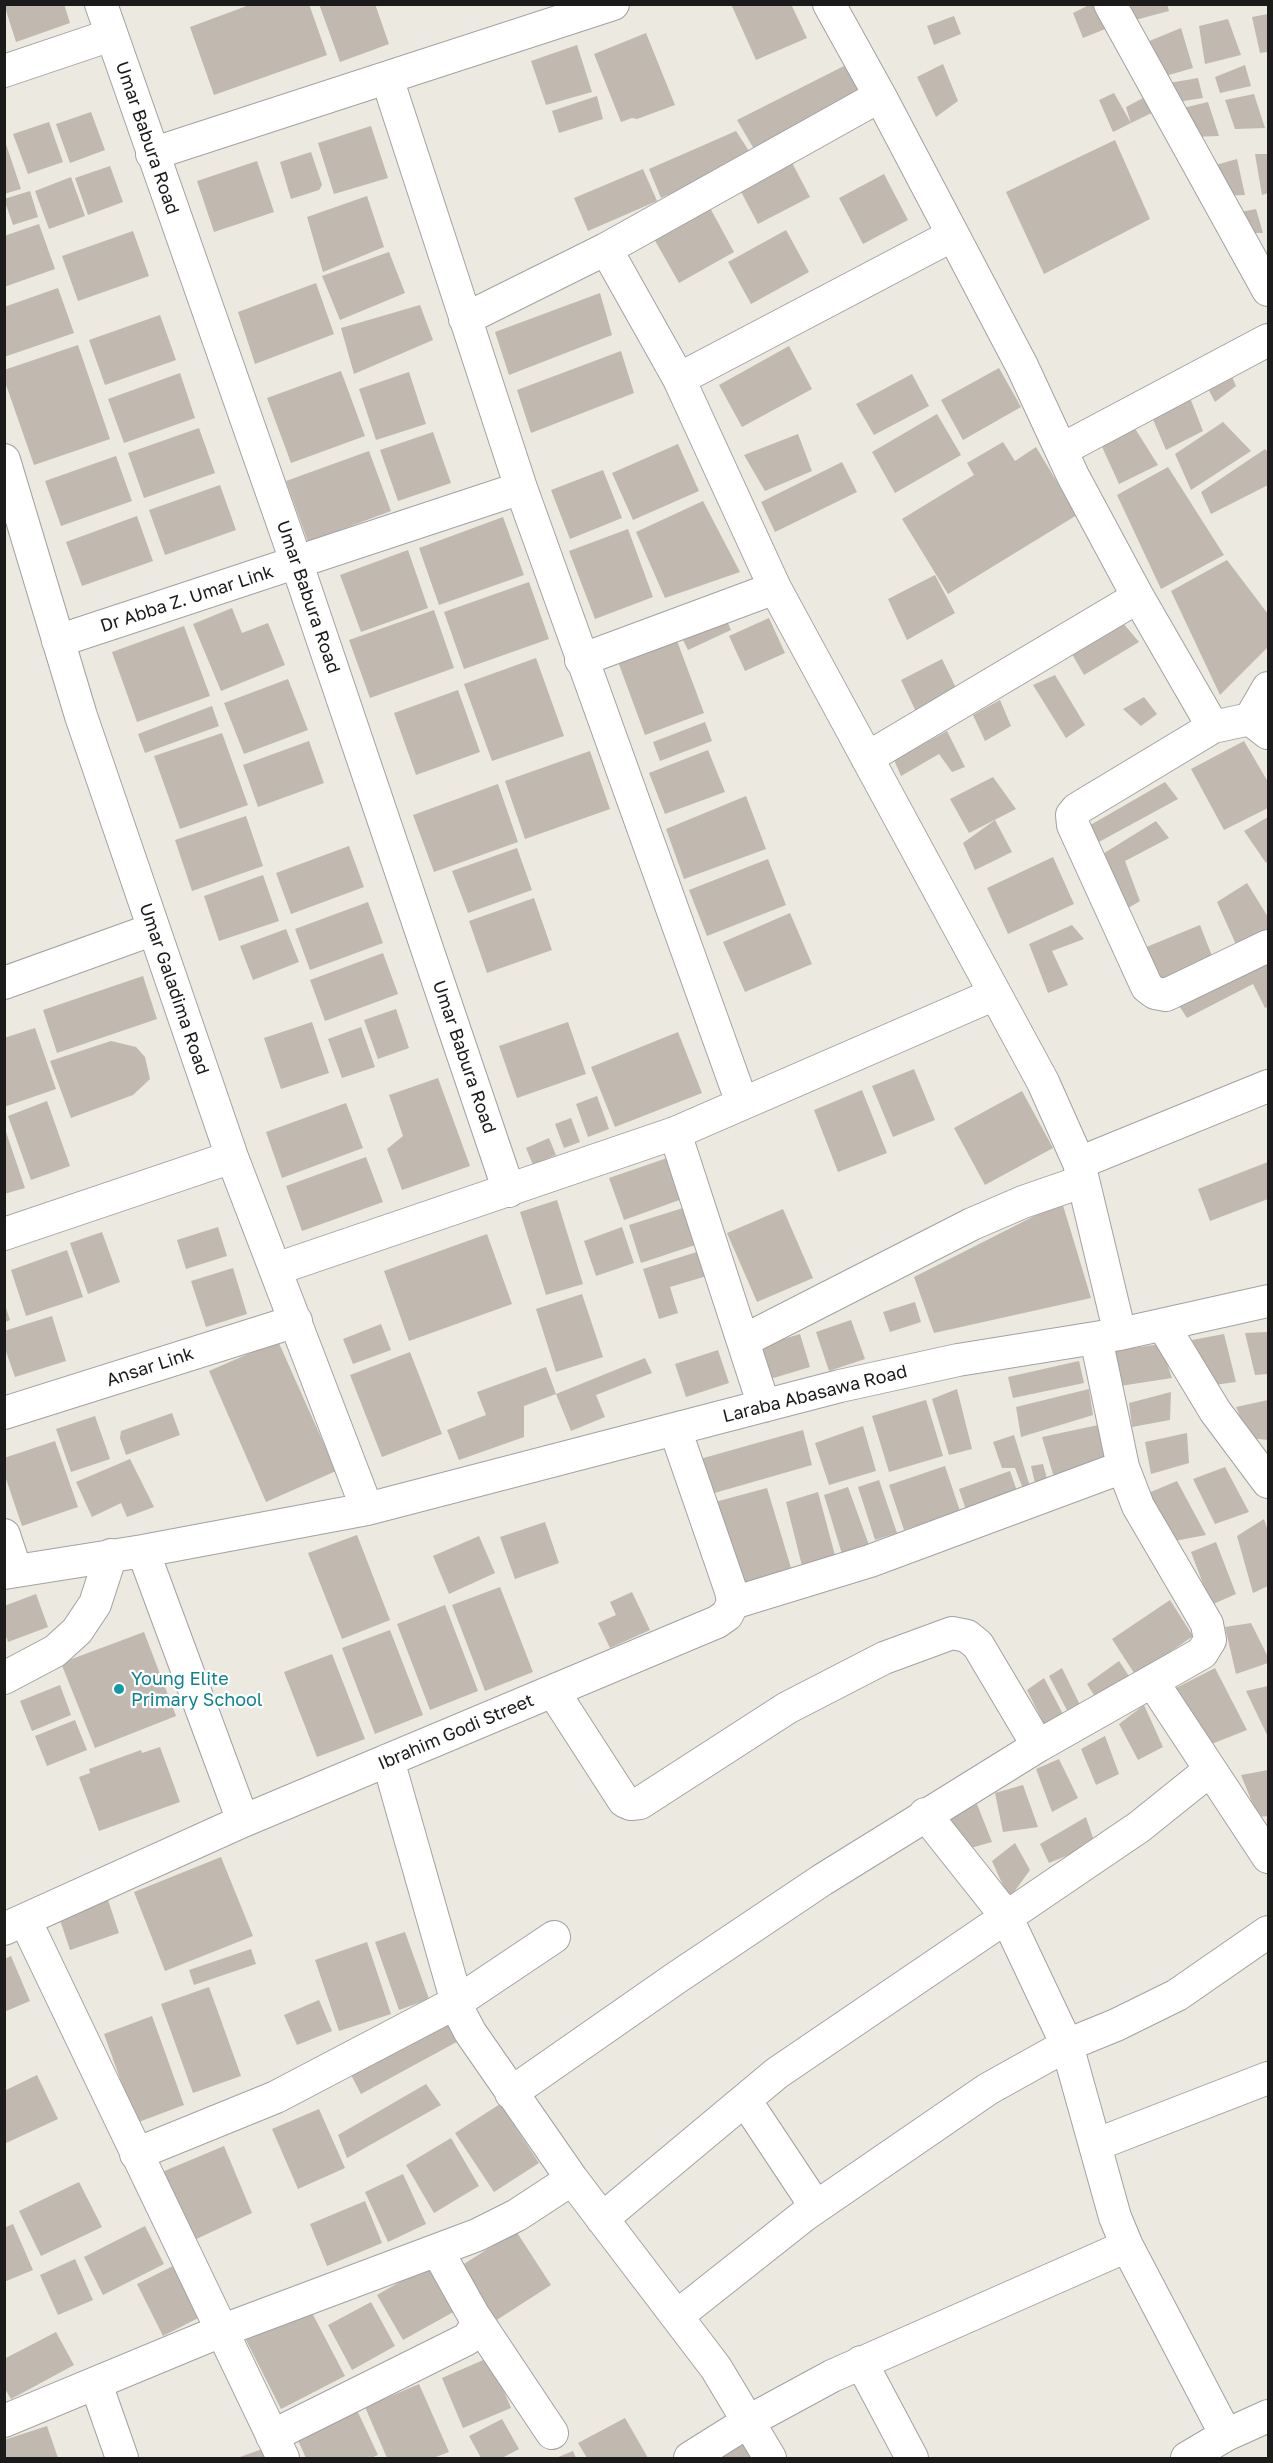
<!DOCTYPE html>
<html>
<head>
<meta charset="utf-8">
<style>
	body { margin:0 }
	#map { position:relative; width:1273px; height:2463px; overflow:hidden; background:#ece9e0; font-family:"Golos Text",sans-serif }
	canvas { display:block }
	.frame { position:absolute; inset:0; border:6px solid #1b1b1b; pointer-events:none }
</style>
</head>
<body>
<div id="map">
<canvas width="1273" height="2463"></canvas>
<div class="frame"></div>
</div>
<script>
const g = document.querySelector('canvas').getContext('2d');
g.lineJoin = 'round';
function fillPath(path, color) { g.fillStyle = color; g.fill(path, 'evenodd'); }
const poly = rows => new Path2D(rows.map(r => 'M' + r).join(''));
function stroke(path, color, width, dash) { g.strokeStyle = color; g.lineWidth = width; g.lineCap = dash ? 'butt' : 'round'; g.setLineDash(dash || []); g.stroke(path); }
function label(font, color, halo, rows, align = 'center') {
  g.font = font + ' "Golos Text",sans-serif'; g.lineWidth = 4.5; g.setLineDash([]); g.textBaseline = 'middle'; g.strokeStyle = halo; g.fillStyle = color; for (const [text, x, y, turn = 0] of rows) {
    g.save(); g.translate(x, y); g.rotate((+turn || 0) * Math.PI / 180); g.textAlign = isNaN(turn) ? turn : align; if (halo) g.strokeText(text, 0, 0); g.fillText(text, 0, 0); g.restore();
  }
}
fillPath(poly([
	[4,4,64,4,70,23,16,42],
	[252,4,309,4,327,55,214,95,190,27],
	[319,4,375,4,389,44,340,62],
	[731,4,791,4,807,38,756,60],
	[1091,4,1105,4,1115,25,1083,38,1073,13],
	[1130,4,1167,4,1169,11,1135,20],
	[1268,14,1268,52,1260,53,1252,17],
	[954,16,961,34,934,45,927,26],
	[1228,19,1241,55,1205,64,1199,26],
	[1181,28,1193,68,1162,77,1147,42],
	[646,33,675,105,637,119,632,118,621,122,594,54],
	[577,45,592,92,546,105,531,61],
	[943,64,958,101,936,117,917,77],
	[1245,65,1251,86,1220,93,1215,77],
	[844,66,864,94,754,149,737,120],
	[1198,78,1203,98,1177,102,1169,83],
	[1138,83,1160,109,1131,123,1126,107,1143,98],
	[1114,93,1131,123,1113,132,1099,100],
	[1254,94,1265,128,1235,129,1225,100],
	[597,96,603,119,559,133,552,111],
	[1208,102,1219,136,1191,137,1179,109],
	[91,112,105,150,70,163,56,124],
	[49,122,63,162,28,174,13,134],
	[371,126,388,178,334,194,318,143],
	[736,131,753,157,661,198,649,169],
	[4,138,21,189,4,194],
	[1115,140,1150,219,1044,274,1006,192],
	[311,152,322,185,319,190,291,199,280,162],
	[1255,154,1268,154,1268,193,1262,195],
	[790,159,810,197,758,224,738,186],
	[1237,159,1245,195,1222,196,1212,166],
	[257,161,274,212,214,232,197,181],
	[110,166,123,202,88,215,75,178],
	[643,169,657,201,588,231,574,198],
	[884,174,908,220,863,244,839,198],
	[71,177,85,216,49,229,35,191],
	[30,191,38,217,13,225,4,199],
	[367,196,384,247,323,272,307,217],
	[709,206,734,252,679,283,653,237],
	[1256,209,1263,233,1245,233,1235,213],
	[39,224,55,269,4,287,4,236],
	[786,230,809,272,751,304,728,262],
	[133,231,149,276,78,301,62,256],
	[389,252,405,293,340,320,322,276],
	[316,283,334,334,255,364,238,312],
	[58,288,74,333,4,357,4,307],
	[600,293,612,335,509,375,495,332],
	[420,305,433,340,354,374,341,328],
	[160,315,176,360,105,385,89,340],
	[78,345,110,439,34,465,4,379,4,370],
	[789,346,812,389,742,427,719,385],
	[621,351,634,393,531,433,517,390],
	[999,368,1021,407,963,440,941,400],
	[1229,370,1236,386,1215,402,1204,381],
	[341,371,365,436,291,463,267,398],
	[409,372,426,424,376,440,359,389],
	[180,373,195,418,124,443,108,399],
	[912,374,929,406,874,435,856,404],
	[1187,390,1203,431,1166,450,1149,410],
	[937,414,961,455,895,493,872,452],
	[1129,419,1158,465,1119,484,1098,438],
	[1223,422,1251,451,1191,490,1175,454],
	[199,428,215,473,144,498,128,453],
	[433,432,451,483,398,501,380,450],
	[798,434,812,471,765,491,744,455],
	[1003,442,1015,461,1036,447,1077,515,948,594,902,519,974,475,967,463],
	[678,444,699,491,633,520,612,473],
	[1265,449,1268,452,1268,485,1211,514,1201,492],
	[369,451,391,511,308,542,286,481],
	[116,456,132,501,61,526,45,481],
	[842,462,857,492,775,532,761,502],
	[1168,467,1224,555,1161,589,1117,495],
	[603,470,622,518,570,539,551,490],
	[220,485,236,530,165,555,149,510],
	[703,501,740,572,665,598,636,532],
	[137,516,153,561,82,586,66,542],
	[503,517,524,575,439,605,419,548],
	[628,529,653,597,595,619,569,551],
	[408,550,428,608,361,632,340,575],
	[1227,560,1268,614,1268,647,1220,695,1171,591],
	[935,575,955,613,907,640,888,599],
	[529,582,549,639,464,669,444,612],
	[232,608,242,633,268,623,285,665,221,691,193,624],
	[434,610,454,668,370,698,349,640],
	[724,614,731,630,688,650,680,634],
	[769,618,785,653,745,671,729,636],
	[1123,623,1139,642,1084,675,1072,654],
	[184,626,210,696,137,722,112,652],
	[676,638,704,713,645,735,617,659],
	[536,658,564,736,492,761,464,684],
	[942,659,958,692,918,716,901,680],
	[1055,675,1085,725,1066,738,1033,685],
	[288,679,308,730,244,754,224,703],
	[458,690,480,752,416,775,394,713],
	[1144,697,1157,714,1141,726,1123,709],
	[1000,700,1011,726,985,741,973,715],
	[212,706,219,726,145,753,138,734],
	[705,722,712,741,660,761,653,742],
	[947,731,965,767,952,772,939,754,901,776,894,760],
	[222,733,248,805,180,829,154,756],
	[309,741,324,783,258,807,243,765],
	[1244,741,1268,782,1268,808,1224,830,1191,769],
	[708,750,725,792,665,814,649,773],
	[590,751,610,809,525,839,505,781],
	[993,777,1016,809,969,833,950,799],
	[1165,782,1178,799,1097,843,1087,827],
	[498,784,518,842,434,872,413,815],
	[746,796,766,849,684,879,666,829],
	[246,816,263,866,192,891,175,840],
	[1268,817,1268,861,1266,863,1244,831],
	[995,820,1012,852,975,870,963,843],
	[1156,821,1169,838,1125,861,1140,901,1125,910,1101,855],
	[349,846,364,887,291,914,276,873],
	[517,848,532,890,468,913,452,871],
	[1053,857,1074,904,1008,934,987,888],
	[768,859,786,905,707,936,689,890],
	[263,875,279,921,219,941,204,896],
	[1247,883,1268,917,1268,933,1238,949,1217,902],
	[534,898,552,950,487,973,469,921],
	[368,902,383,943,310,970,295,929],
	[790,913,812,964,745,992,723,942],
	[1072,925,1084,939,1052,951,1068,985,1048,993,1029,944],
	[1200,925,1214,961,1157,984,1144,948],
	[286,929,299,962,253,980,240,946],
	[383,953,398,994,325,1021,310,980],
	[1268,963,1268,1007,1265,1008,1253,984,1187,1018,1178,1004],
	[143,976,157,1019,57,1053,43,1010],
	[396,1009,409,1048,378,1059,364,1020],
	[312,1022,329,1073,281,1089,264,1038],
	[568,1022,586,1074,517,1098,499,1046],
	[361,1027,375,1067,342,1078,328,1039],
	[35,1028,56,1089,4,1107,4,1038],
	[678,1032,702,1093,615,1127,591,1067],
	[111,1041,136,1047,145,1057,150,1079,133,1095,71,1118,50,1061],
	[914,1069,935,1120,893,1137,872,1086],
	[438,1078,470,1166,402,1190,387,1149,403,1136,389,1095],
	[862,1090,887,1153,838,1172,814,1110],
	[1022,1091,1053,1148,985,1185,954,1128],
	[597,1096,609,1129,588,1137,576,1104],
	[47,1101,70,1166,31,1180,8,1116],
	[346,1103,363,1148,282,1178,266,1132],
	[571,1118,580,1142,564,1148,555,1124],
	[4,1126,25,1188,4,1194],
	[549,1138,556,1155,533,1165,526,1148],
	[366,1157,383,1202,302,1231,286,1186],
	[670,1157,685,1198,624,1220,609,1178],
	[1268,1162,1268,1199,1210,1221,1198,1189],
	[557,1200,583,1284,546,1295,520,1212],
	[1062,1202,1091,1298,934,1333,914,1277],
	[686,1207,698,1244,641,1263,629,1225],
	[783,1209,813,1278,757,1302,727,1233],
	[218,1227,227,1256,186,1269,177,1240],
	[622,1227,634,1263,596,1276,584,1241],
	[102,1232,120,1282,88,1294,70,1243],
	[487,1234,512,1304,409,1341,384,1271],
	[67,1250,83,1297,26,1316,11,1270],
	[703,1250,710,1275,670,1287,678,1313,659,1319,643,1269],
	[233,1268,247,1314,206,1327,191,1281],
	[582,1294,603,1357,556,1372,536,1309],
	[915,1302,921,1322,890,1332,883,1312],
	[5,1305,10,1320,5,1322],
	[52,1316,66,1361,15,1377,4,1346,4,1331],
	[851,1320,865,1359,829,1371,816,1332],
	[381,1324,391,1350,353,1364,343,1339],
	[1268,1332,1268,1374,1255,1375,1245,1333],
	[800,1334,810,1367,767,1380,757,1347],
	[1224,1334,1236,1382,1214,1385,1192,1340],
	[278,1341,336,1471,266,1502,209,1371],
	[1160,1344,1172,1378,1120,1386,1113,1351],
	[718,1350,729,1383,686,1397,675,1364],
	[410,1352,442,1434,382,1457,350,1375],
	[645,1358,652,1373,596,1395,605,1417,571,1431,556,1394],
	[1079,1361,1084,1383,1013,1398,1008,1377],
	[546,1367,556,1394,524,1406,524,1437,459,1460,447,1430,486,1415,477,1392],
	[957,1389,972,1449,949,1455,932,1399],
	[1089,1389,1093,1415,1021,1437,1016,1407],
	[1171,1392,1170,1420,1132,1427,1129,1403],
	[926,1400,943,1456,889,1472,872,1416],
	[1268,1400,1268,1440,1249,1438,1236,1407],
	[172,1413,180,1435,126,1455,120,1438,121,1431],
	[95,1416,110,1459,71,1472,56,1429],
	[1103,1424,1110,1465,1056,1484,1042,1437],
	[863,1426,876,1471,829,1485,815,1443],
	[803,1430,812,1465,711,1494,700,1459],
	[1187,1433,1189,1463,1151,1474,1145,1442],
	[1014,1435,1032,1493,1025,1494,1015,1468,1002,1468,993,1442],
	[55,1441,78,1507,22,1526,4,1473,4,1458],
	[130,1459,154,1507,127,1517,121,1503,92,1517,76,1482],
	[1043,1464,1050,1489,1037,1492,1031,1466],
	[945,1466,960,1511,904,1530,889,1485],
	[1225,1467,1249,1512,1215,1524,1193,1479],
	[1010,1471,1017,1491,966,1510,959,1489],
	[879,1480,897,1533,875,1540,858,1487],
	[1177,1481,1206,1535,1174,1541,1146,1494],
	[848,1487,869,1545,842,1554,824,1495],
	[767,1488,792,1571,741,1587,715,1502],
	[818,1492,836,1559,803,1570,786,1502],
	[1264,1519,1268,1531,1268,1586,1253,1593,1237,1536],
	[545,1522,559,1563,515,1579,500,1537],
	[357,1535,390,1620,342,1639,308,1553],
	[479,1536,495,1573,449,1594,433,1556],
	[1216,1542,1236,1594,1211,1605,1191,1552],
	[500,1587,533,1672,485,1691,452,1605],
	[632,1592,650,1630,610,1648,598,1623,616,1615,610,1602],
	[36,1594,48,1627,8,1642,4,1631,4,1606],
	[1170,1600,1193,1636,1136,1676,1112,1639],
	[445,1605,478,1691,430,1710,397,1624],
	[1251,1623,1268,1657,1268,1663,1236,1674,1225,1627],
	[390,1630,423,1715,375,1734,342,1648],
	[144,1632,176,1716,95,1748,61,1663],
	[332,1654,365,1739,317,1757,284,1672],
	[1119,1661,1131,1679,1097,1700,1087,1684],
	[1062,1668,1083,1711,1070,1716,1049,1676],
	[1215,1668,1247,1730,1209,1745,1176,1688],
	[1044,1678,1065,1718,1047,1730,1027,1690],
	[60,1685,71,1715,32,1731,20,1701],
	[1268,1686,1268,1737,1246,1691],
	[1144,1705,1163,1747,1138,1760,1119,1724],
	[75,1720,87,1750,47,1766,35,1736],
	[1105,1736,1119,1774,1096,1785,1081,1749],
	[160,1747,180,1802,99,1831,79,1777,90,1773,89,1769,141,1750,142,1753],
	[1059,1759,1078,1798,1052,1812,1036,1769],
	[1268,1770,1268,1816,1258,1817,1241,1775],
	[1023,1785,1038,1827,1003,1832,995,1793],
	[977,1804,992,1842,967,1849,949,1816],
	[1086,1817,1095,1844,1049,1863,1040,1844],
	[1015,1843,1030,1870,1009,1899,992,1861],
	[221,1857,253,1936,165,1971,134,1892],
	[108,1900,119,1933,70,1950,59,1917],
	[405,1932,429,1999,399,2010,375,1942],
	[367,1942,391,2014,339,2031,315,1960],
	[251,1949,256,1964,194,1985,189,1970],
	[11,1956,30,2001,4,2012,4,1959],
	[209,1987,241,2076,193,2093,161,2004],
	[319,2000,332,2031,297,2045,284,2015],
	[152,2016,184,2105,136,2123,104,2034],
	[452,2017,464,2038,361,2094,350,2073],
	[37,2075,58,2119,4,2144,4,2091],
	[426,2084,441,2105,347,2158,338,2135],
	[500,2104,539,2163,494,2192,455,2133],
	[319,2109,345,2168,298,2189,272,2129],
	[451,2138,479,2186,434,2213,406,2165],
	[224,2146,252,2213,190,2242,162,2172],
	[403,2174,426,2224,388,2242,365,2192],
	[79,2182,102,2227,41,2256,19,2211],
	[365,2201,382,2243,327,2266,310,2224],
	[13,2224,33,2270,4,2282,4,2228],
	[145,2226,164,2264,103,2295,84,2257],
	[516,2231,551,2285,492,2323,456,2269],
	[75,2259,93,2300,58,2315,40,2275],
	[181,2262,206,2314,163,2336,137,2284],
	[431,2264,457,2310,403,2340,377,2295],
	[371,2302,395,2346,352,2370,328,2325],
	[309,2307,345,2376,281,2409,246,2340],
	[56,2332,74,2365,11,2399,4,2387,4,2359],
	[490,2357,511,2408,463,2428,442,2378],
	[419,2384,449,2452,433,2458,387,2458,365,2407],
	[355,2406,378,2455,371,2458,306,2458,295,2434],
	[625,2418,648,2458,587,2458,578,2443],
	[502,2419,519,2449,502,2458,481,2458,469,2436],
	[47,2426,58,2458,6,2458,4,2440],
	[742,2441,754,2458,715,2458],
	[271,2446,276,2458,237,2458],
	[573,2451,576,2458,556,2458]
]), '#c1b8b0');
const street = poly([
	[101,4,297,564,509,1191],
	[1110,4,1268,290],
	[4,71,111,35],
	[387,78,521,488,742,1103],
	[880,96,1022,366,1073,476,1138,597,1213,727],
	[152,154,613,4],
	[606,249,679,379,775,588,1043,1082,1079,1163,1120,1334],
	[465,319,606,249,880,96,829,4],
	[679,379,951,236],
	[1061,450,1268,340],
	[4,460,81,716,232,1157,367,1509],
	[58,641,521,488],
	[581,660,775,588],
	[1250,719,1268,688],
	[1268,733,1250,719,1213,727,1077,809,1072,815,1073,825,1147,987,1155,993,1166,995,1268,946],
	[867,758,1138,597],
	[4,983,154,929],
	[675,1133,764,1406],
	[1079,1163,1268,1086],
	[4,1234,232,1157],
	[276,1269,675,1133,995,994],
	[1163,1325,1215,1411,1268,1482],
	[743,1341,972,1224,1023,1202,1081,1182],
	[4,1413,296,1321],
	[4,1535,16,1571],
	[143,1551,243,1821],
	[4,1573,143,1551,367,1509,840,1386,958,1360,1120,1334,1268,1301],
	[733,1603,870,1561,1123,1467],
	[4,1678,55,1651,77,1631,95,1604,111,1555],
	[1152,1681,1268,1857],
	[553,1691,624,1801,631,1804,640,1803,787,1708,884,1658,952,1633,967,1636,978,1645,1038,1746],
	[388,1760,460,2013,470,2032,572,2179,716,2368,770,2458],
	[925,1814,1006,1916,1067,2045,1115,2217,1127,2246,1226,2435],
	[25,1920,283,2458],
	[4,1929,243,1821,717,1622,727,1615,733,1603,731,1591,675,1429],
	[511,2093,676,1978,822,1880,1038,1746,1202,1653,1210,1640,1207,1624,1138,1506,1123,1467,1096,1338],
	[745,2100,816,2207],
	[1095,2145,1268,2078],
	[136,2154,276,2097,457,2002,554,1937],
	[602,2219,777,2073,1139,1827,1210,1770],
	[474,2316,552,2433],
	[677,2316,806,2214,988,2089,1067,2045,1116,2025,1177,1995,1268,1932],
	[861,2362,912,2458],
	[96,2384,122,2458],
	[4,2421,221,2331,477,2235,517,2215,572,2179],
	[272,2436,467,2339,476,2327,474,2316,437,2250],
	[690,2458,749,2421,832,2376,1127,2246],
	[1187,2458,1226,2435,1268,2416]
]);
stroke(street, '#a2a2a2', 34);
stroke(street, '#fff', 32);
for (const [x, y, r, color] of [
	[119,1689,6,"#0f9aa8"]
]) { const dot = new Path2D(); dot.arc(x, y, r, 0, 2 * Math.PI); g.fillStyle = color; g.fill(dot); stroke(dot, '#fff', 2); }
label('18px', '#1b1b1b', '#fff', [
	["Umar Babura Road",147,138,71],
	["Umar Babura Road",308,597,71],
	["Dr Abba Z. Umar Link",187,599,-18],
	["Umar Galadima Road",174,989,71],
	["Umar Babura Road",464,1057,71],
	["Ansar Link",150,1367,-18],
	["Laraba Abasawa Road",815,1394,-14],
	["Ibrahim Godi Street",456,1732,-23]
]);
label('18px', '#0d838f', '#fff', [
	["Young Elite",131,1679],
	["Primary School",131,1700]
], 'left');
</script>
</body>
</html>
